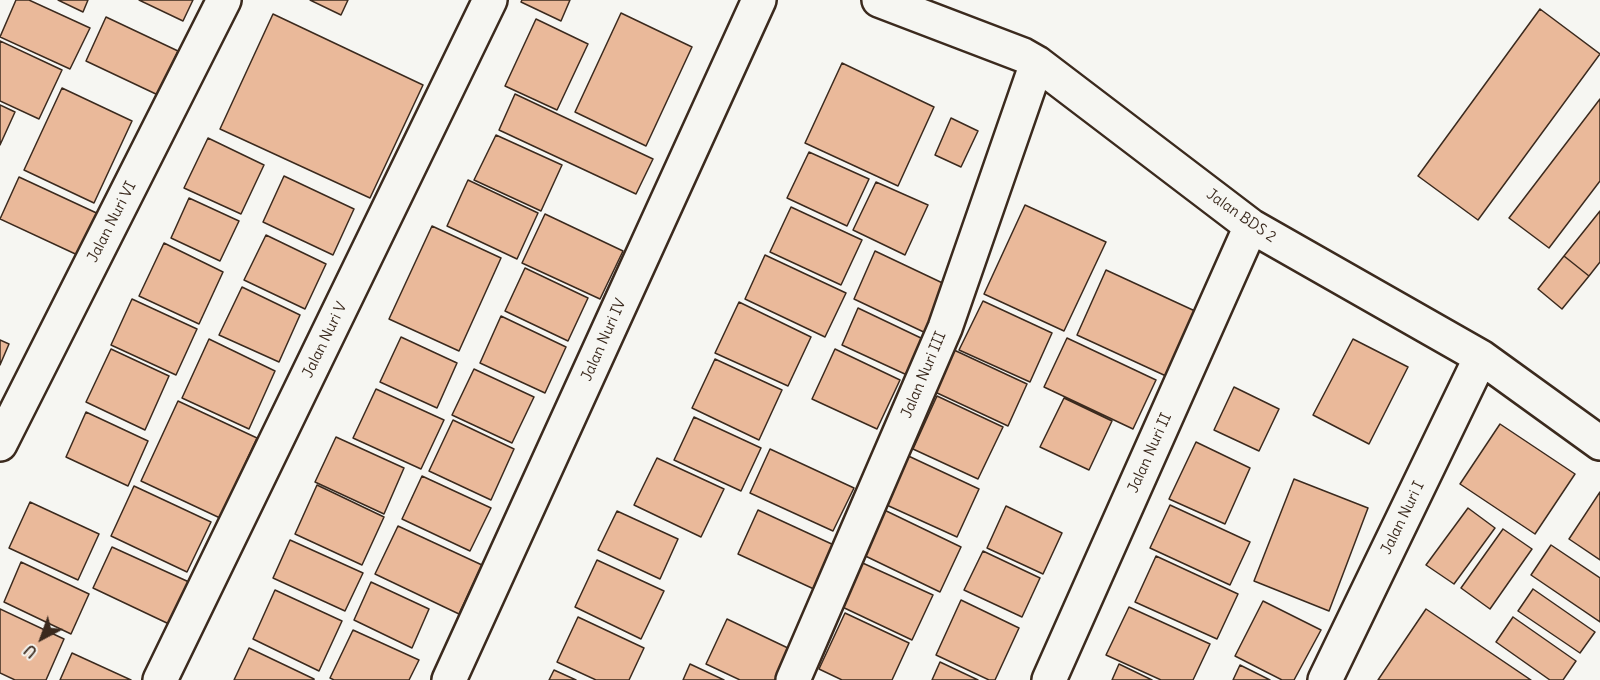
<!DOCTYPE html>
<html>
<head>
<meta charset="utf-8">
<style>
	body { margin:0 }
	#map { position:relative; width:1600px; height:680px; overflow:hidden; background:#f6f6f2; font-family:Delius,sans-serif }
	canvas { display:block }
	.north { position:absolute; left:12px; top:608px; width:60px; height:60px; -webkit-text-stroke:4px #f6f6f2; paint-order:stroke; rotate:221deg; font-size:16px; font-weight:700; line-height:24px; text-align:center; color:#3b2a1e }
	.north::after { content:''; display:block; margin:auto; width:21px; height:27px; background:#3b2a1e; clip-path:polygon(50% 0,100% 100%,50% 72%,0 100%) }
</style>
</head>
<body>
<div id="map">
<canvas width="1600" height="680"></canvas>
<div class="north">U</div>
</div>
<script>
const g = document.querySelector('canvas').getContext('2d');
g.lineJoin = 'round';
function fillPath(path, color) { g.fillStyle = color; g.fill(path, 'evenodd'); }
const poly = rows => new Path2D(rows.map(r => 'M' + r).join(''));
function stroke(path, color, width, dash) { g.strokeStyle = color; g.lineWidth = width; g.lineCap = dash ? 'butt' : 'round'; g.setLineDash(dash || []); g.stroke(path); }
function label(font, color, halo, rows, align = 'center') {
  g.font = font + ' Delius,sans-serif'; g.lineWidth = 4.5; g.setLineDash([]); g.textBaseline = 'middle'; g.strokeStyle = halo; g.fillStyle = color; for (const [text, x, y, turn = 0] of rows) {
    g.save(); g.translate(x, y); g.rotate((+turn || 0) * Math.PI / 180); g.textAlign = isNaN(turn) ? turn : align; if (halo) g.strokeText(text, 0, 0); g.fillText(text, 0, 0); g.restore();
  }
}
const building = poly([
	[16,0,29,0,90,28,70,69,0,37,16,0],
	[58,0,88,0,83,12,58,0],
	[139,0,193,0,183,21,139,0],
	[310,0,348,0,341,15,310,0],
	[522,0,570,0,561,21,521,2,522,0],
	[1540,9,1600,54,1478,220,1418,176,1540,9],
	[621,13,692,47,646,146,575,112,621,13],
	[273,14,423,85,370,198,220,129,273,14],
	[106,17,178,51,158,95,86,61,106,17],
	[536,19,588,44,557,110,505,86,536,19],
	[0,41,62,70,39,119,0,101,0,41],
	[842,63,934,107,898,186,805,143,842,63],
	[62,88,132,121,94,203,24,170,62,88],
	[515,94,653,159,636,194,499,130,515,94],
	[1600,99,1600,181,1549,248,1509,218,1600,99],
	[0,105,15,112,0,145,0,105],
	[951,118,978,131,961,167,935,155,951,118],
	[496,135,562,165,541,211,474,180,496,135],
	[208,138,264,165,241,214,184,188,208,138],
	[809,152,869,179,847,226,787,198,809,152],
	[284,176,354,209,333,255,263,222,284,176],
	[19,177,103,216,84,258,0,219,19,177],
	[468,180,538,213,517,259,447,226,468,180],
	[876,182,928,205,905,255,853,230,876,182],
	[189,198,239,221,220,261,171,238,189,198],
	[1025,205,1106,242,1064,331,984,294,1025,205],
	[791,207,862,240,841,285,770,252,791,207],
	[1600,211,1600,262,1589,276,1564,256,1600,211],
	[545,214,623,251,600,299,522,263,545,214],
	[432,226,501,258,459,351,389,319,432,226],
	[266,235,326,264,305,309,244,280,266,235],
	[164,243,223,272,199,324,139,296,164,243],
	[875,251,951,287,930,335,854,299,875,251],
	[765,255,846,293,825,337,745,299,765,255],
	[1564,256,1589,276,1562,309,1538,289,1564,256],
	[525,268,588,298,568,341,505,311,525,268],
	[1106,270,1195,311,1166,376,1077,335,1106,270],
	[242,287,300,315,279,362,219,335,242,287],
	[132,299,197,329,176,375,111,345,132,299],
	[983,301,1052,333,1030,382,959,350,983,301],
	[739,302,811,337,788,386,715,353,739,302],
	[858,308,923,339,907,375,842,345,858,308],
	[501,316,566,347,545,393,480,363,501,316],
	[401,337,457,363,437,408,380,382,401,337],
	[1067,338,1156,380,1133,429,1044,387,1067,338],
	[209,339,275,371,249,429,182,398,209,339],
	[1353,339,1408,367,1369,444,1313,415,1353,339],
	[0,340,9,344,0,365,0,340],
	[111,349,169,376,145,430,86,402,111,349],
	[835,349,900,380,877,429,812,399,835,349],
	[954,350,1027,384,1008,426,935,392,954,350],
	[715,359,782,390,759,440,692,408,715,359],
	[474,369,534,397,512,443,452,415,474,369],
	[1234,387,1279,409,1259,451,1214,430,1234,387],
	[376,389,444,420,421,469,353,438,376,389],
	[937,396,1003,427,978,479,913,449,937,396],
	[1064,398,1112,421,1089,470,1040,447,1064,398],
	[178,401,257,438,220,518,141,481,178,401],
	[86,412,148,441,128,486,66,457,86,412],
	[694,417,761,448,741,491,674,460,694,417],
	[453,420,514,449,491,500,429,471,453,420],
	[1500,424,1575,474,1535,534,1460,484,1500,424],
	[336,437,404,468,384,514,315,482,336,437],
	[1196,442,1250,468,1225,524,1169,499,1196,442],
	[770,449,854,488,833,531,750,493,770,449],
	[902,453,979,489,957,537,880,502,902,453],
	[657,458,724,489,701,537,634,505,657,458],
	[422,476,491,508,470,551,402,519,422,476],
	[1294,479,1368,508,1329,611,1254,581,1294,479],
	[317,485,384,517,362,565,295,534,317,485],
	[134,486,211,522,187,572,111,536,134,486],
	[1600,492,1600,560,1569,539,1600,492],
	[30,502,99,534,78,580,9,548,30,502],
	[1170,505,1250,542,1230,585,1150,548,1170,505],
	[876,506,961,547,940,592,855,551,876,506],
	[1006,506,1062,533,1043,574,987,548,1006,506],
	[1468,508,1495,528,1454,584,1426,565,1468,508],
	[758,510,836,546,816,590,738,554,758,510],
	[617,511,678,539,660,579,598,550,617,511],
	[398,526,482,565,459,614,375,574,398,526],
	[1503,529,1532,549,1490,609,1461,588,1503,529],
	[290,540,363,573,345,611,273,578,290,540],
	[1551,545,1600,578,1600,622,1531,575,1551,545],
	[112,547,189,582,169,624,93,588,112,547],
	[983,551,1040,578,1022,617,964,590,983,551],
	[1156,556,1238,594,1217,639,1135,602,1156,556],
	[597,560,664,591,641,639,575,607,597,560],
	[856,560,933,595,912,640,836,604,856,560],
	[21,562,89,594,71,634,4,602,21,562],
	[371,582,429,609,412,648,354,620,371,582],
	[1533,589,1595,632,1580,653,1518,611,1533,589],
	[275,590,342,621,319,671,253,639,275,590],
	[961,600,1019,628,995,680,989,680,936,655,961,600],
	[1263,601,1321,630,1294,680,1282,680,1235,656,1263,601],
	[1129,607,1210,644,1193,680,1161,680,1106,655,1129,607],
	[0,609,64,639,46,680,15,680,0,673,0,609],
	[1426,609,1531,680,1378,680,1426,609],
	[845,613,909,643,892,680,842,680,819,669,845,613],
	[578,617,644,648,629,680,596,680,557,662,578,617],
	[1513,617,1576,661,1563,680,1550,680,1496,642,1513,617],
	[727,619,790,649,776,680,740,680,706,664,727,619],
	[353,630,419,660,409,680,334,680,330,678,353,630],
	[249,648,314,679,314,680,234,680,249,648],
	[72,653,131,680,60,680,72,653],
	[940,662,978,680,932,680,940,662],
	[690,664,724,680,683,680,690,664],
	[1119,664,1152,680,1112,680,1119,664],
	[1240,665,1270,680,1233,680,1240,665],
	[554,670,576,680,549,680,554,670]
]);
fillPath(building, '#eab99a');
stroke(building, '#3b2a1e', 1.5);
const minor = poly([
	[879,0,1023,55,1037,63,1251,226,1481,357,1600,443],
	[0,444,224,0],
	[160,680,490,0],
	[449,680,759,0],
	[793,680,945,328,1037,63],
	[1049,680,1251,226],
	[1325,680,1481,357]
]);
stroke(minor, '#3b2a1e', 38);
stroke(minor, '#f6f6f2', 33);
label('15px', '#3b2a1e', '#f6f6f2', [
	["Jalan BDS 2",1241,216,35],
	["Jalan Nuri VI",112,222,-63],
	["Jalan Nuri V",325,340,-64],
	["Jalan Nuri IV",604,340,-66],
	["Jalan Nuri III",924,375,-67],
	["Jalan Nuri II",1150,453,-66],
	["Jalan Nuri I",1403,518,-64]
]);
</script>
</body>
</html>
